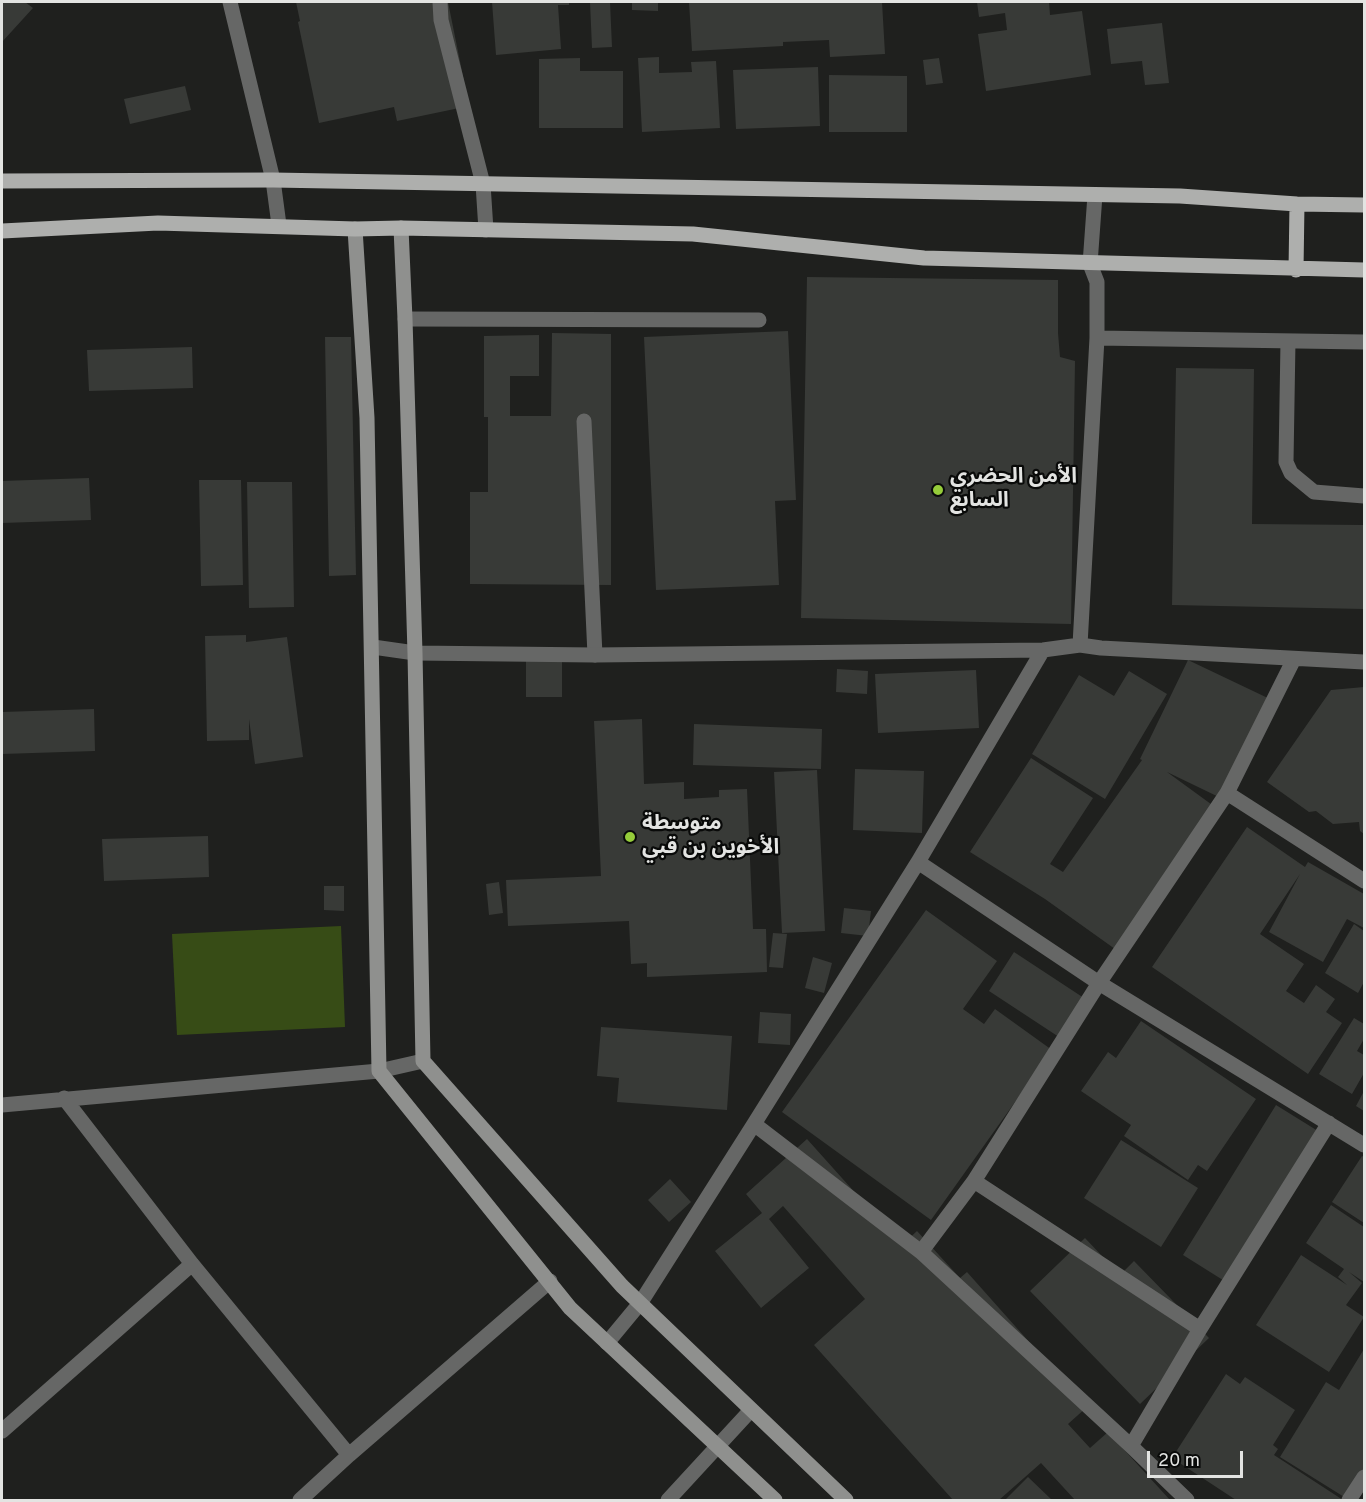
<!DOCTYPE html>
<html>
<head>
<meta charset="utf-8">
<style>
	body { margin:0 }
	#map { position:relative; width:1366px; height:1502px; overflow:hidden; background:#1f201e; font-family:Overpass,sans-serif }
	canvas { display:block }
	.frame { position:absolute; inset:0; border:3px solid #e3e4e2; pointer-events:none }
	.scale { position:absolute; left:1147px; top:1451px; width:96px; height:27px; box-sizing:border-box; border:3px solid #e3e4e2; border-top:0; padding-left:8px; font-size:18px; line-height:21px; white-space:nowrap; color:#e3e4e2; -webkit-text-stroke:4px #090a09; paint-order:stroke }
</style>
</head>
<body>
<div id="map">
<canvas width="1366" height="1502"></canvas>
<div class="frame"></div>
<div class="scale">20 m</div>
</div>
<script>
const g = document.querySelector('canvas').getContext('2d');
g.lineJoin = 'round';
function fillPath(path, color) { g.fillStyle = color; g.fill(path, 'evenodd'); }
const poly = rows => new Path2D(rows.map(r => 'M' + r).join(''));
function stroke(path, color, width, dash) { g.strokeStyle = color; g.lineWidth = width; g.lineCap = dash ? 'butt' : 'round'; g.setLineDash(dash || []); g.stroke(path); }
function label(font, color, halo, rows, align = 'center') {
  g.font = font + ' Overpass,"Noto Sans Arabic",sans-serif'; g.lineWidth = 4.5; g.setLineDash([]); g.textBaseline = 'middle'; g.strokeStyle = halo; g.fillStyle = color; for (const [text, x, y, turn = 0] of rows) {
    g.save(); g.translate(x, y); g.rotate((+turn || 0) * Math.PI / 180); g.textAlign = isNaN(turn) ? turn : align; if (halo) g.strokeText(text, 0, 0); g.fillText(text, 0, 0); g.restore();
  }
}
fillPath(poly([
	[341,926,345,1027,177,1035,172,934]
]), '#374c16');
fillPath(poly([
	[2,2,25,2,33,8,2,42],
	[296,2,448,2,469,106,397,121,394,107,319,123,298,22,300,21],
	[492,2,569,2,569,5,558,5,561,49,496,55],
	[590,2,610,2,612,47,592,48],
	[632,2,658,2,658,11,632,10],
	[689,2,882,2,885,54,830,57,829,40,783,42,783,46,692,51],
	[977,2,1049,2,1050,15,1082,11,1091,75,986,91,978,34,1007,30,1005,13,979,17],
	[1162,23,1169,83,1145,85,1142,61,1111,64,1107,29],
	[659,57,659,73,692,72,691,62,716,61,720,128,642,132,638,58],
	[580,58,580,71,623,71,623,128,539,128,539,59],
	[939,58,943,83,926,85,923,60],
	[818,67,820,126,736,129,733,70],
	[829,75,907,76,907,132,829,132],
	[185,86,191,110,130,124,124,99],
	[807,277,1058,280,1058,333,1060,357,1075,361,1071,624,801,618],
	[788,331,796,500,775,501,779,585,656,590,644,337],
	[552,333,611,334,611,585,470,584,470,492,488,492,488,417,484,417,484,336,539,335,539,376,510,376,510,416,551,416],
	[325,337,351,337,356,575,329,576],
	[192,347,193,388,89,391,87,350],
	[1176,368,1254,369,1252,524,1364,525,1364,609,1172,605],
	[89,478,91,520,2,523,2,481],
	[199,480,241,480,243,585,201,586],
	[247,482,292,482,294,607,249,608],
	[246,635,246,642,287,637,303,757,255,764,249,719,249,740,207,741,205,636],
	[526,651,562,651,562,697,526,697],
	[1188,660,1272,700,1225,800,1167,772,1215,807,1115,949,1045,899,970,852,1031,758,1093,798,1050,864,1063,872,1142,760,1140,759],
	[837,669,868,671,867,694,836,692],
	[976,670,979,728,878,733,875,674],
	[1129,671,1167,694,1105,799,1032,754,1079,675,1114,696],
	[1364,687,1364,834,1360,831,1359,822,1333,824,1316,811,1309,812,1267,782,1331,690],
	[94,709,95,751,2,754,2,712],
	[642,719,644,784,684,782,684,799,719,797,719,790,747,789,753,929,766,929,767,972,647,977,647,963,631,964,629,921,508,926,506,880,601,876,594,721],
	[694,724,822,729,821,769,693,765],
	[855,769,924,771,922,833,853,830],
	[817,770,825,931,782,933,774,772],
	[1247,827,1305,867,1308,862,1364,894,1364,928,1347,919,1323,962,1269,932,1300,874,1260,934,1304,964,1286,991,1304,1003,1316,985,1335,999,1326,1012,1342,1023,1308,1074,1152,967],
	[208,836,209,877,104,881,102,839],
	[499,882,503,913,489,915,486,884],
	[324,886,344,886,344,911,324,910],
	[844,908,871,911,868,936,841,933],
	[926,910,997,961,963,1009,984,1024,995,1009,1052,1050,931,1220,782,1112],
	[1354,924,1364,931,1364,982,1358,993,1325,973],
	[773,933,787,934,783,968,769,967],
	[1014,952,1087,1000,1062,1039,989,991],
	[813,957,832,963,824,993,805,988],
	[760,1012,791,1014,790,1045,758,1043],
	[1354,1018,1364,1024,1364,1039,1357,1051,1364,1055,1364,1073,1352,1094,1319,1074],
	[1141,1021,1256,1099,1207,1171,1198,1165,1188,1180,1124,1136,1131,1125,1081,1091,1108,1052,1116,1058],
	[601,1027,732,1036,727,1110,617,1102,619,1078,597,1076],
	[1364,1091,1364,1111,1356,1106],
	[1276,1105,1326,1136,1234,1287,1183,1255],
	[807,1139,902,1245,917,1231,960,1278,967,1272,1087,1407,1068,1424,1090,1448,1108,1432,1170,1500,1075,1500,1041,1463,999,1500,953,1500,814,1345,865,1299,783,1206,769,1219,809,1268,761,1308,715,1251,762,1213,746,1194],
	[1121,1140,1198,1188,1161,1247,1084,1198],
	[1362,1156,1364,1157,1364,1223,1332,1202],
	[670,1179,691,1202,669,1222,648,1200],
	[1331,1205,1364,1227,1364,1282,1349,1272,1362,1283,1346,1305,1364,1317,1329,1372,1256,1325,1301,1255,1347,1285,1338,1277,1344,1269,1306,1243],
	[1085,1238,1120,1275,1134,1261,1209,1338,1140,1404,1030,1291],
	[1364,1349,1364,1485,1349,1500,1280,1457,1326,1382,1339,1390],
	[1226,1374,1240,1384,1245,1377,1295,1410,1273,1445,1278,1449,1274,1455,1343,1500,1236,1500,1172,1458],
	[1028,1477,1052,1500,1005,1500]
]), '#383a37');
stroke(poly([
	[230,2,273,180,279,225],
	[405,319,759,320],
	[584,421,595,655]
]), '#666766', 15);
stroke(poly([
	[440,2,441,20,483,184,486,230],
	[1097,338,1364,342],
	[1288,341,1286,462,1291,473,1314,492,1364,496],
	[1080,645,1097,338,1097,282,1090,264,1095,195],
	[373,647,415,653,595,655,1043,650,1080,645,1101,648,1364,662],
	[1227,793,1294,659],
	[918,862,1099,983,1364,1145],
	[64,1098,192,1264,349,1455],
	[2,1105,379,1071,423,1061],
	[754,1124,921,1252,1131,1446,1187,1500],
	[974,1181,1200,1329],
	[921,1252,974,1181,1099,983,1227,793,1364,881],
	[607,1343,641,1302,754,1124,918,862,1043,650],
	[2,1431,192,1264],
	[1131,1446,1200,1329,1329,1123],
	[300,1500,349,1455,550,1281],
	[668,1500,751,1410],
	[1349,1500,1364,1477]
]), '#666766', 15);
stroke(poly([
	[401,228,405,319,415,653,423,1061,622,1286,846,1500],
	[355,229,367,418,379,1071,570,1308,775,1500]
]), '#8f908e', 15);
stroke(poly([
	[2,181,273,180,1180,196,1297,204,1364,205],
	[2,231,158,223,355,229,401,228,693,234,924,258,1364,270],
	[1296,270,1297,204]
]), '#aeafad', 15);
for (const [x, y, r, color] of [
	[938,490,6,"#95cc3a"],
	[630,837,6,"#95cc3a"]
]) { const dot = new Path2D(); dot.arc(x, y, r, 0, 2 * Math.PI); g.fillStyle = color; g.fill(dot); stroke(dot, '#090a09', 2); }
label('bold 21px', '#e3e4e2', '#090a09', [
	["الأمن الحضري",950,478],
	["السابع",950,502],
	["متوسطة",642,825],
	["الأخوين بن قبي",642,849]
], 'left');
</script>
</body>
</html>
